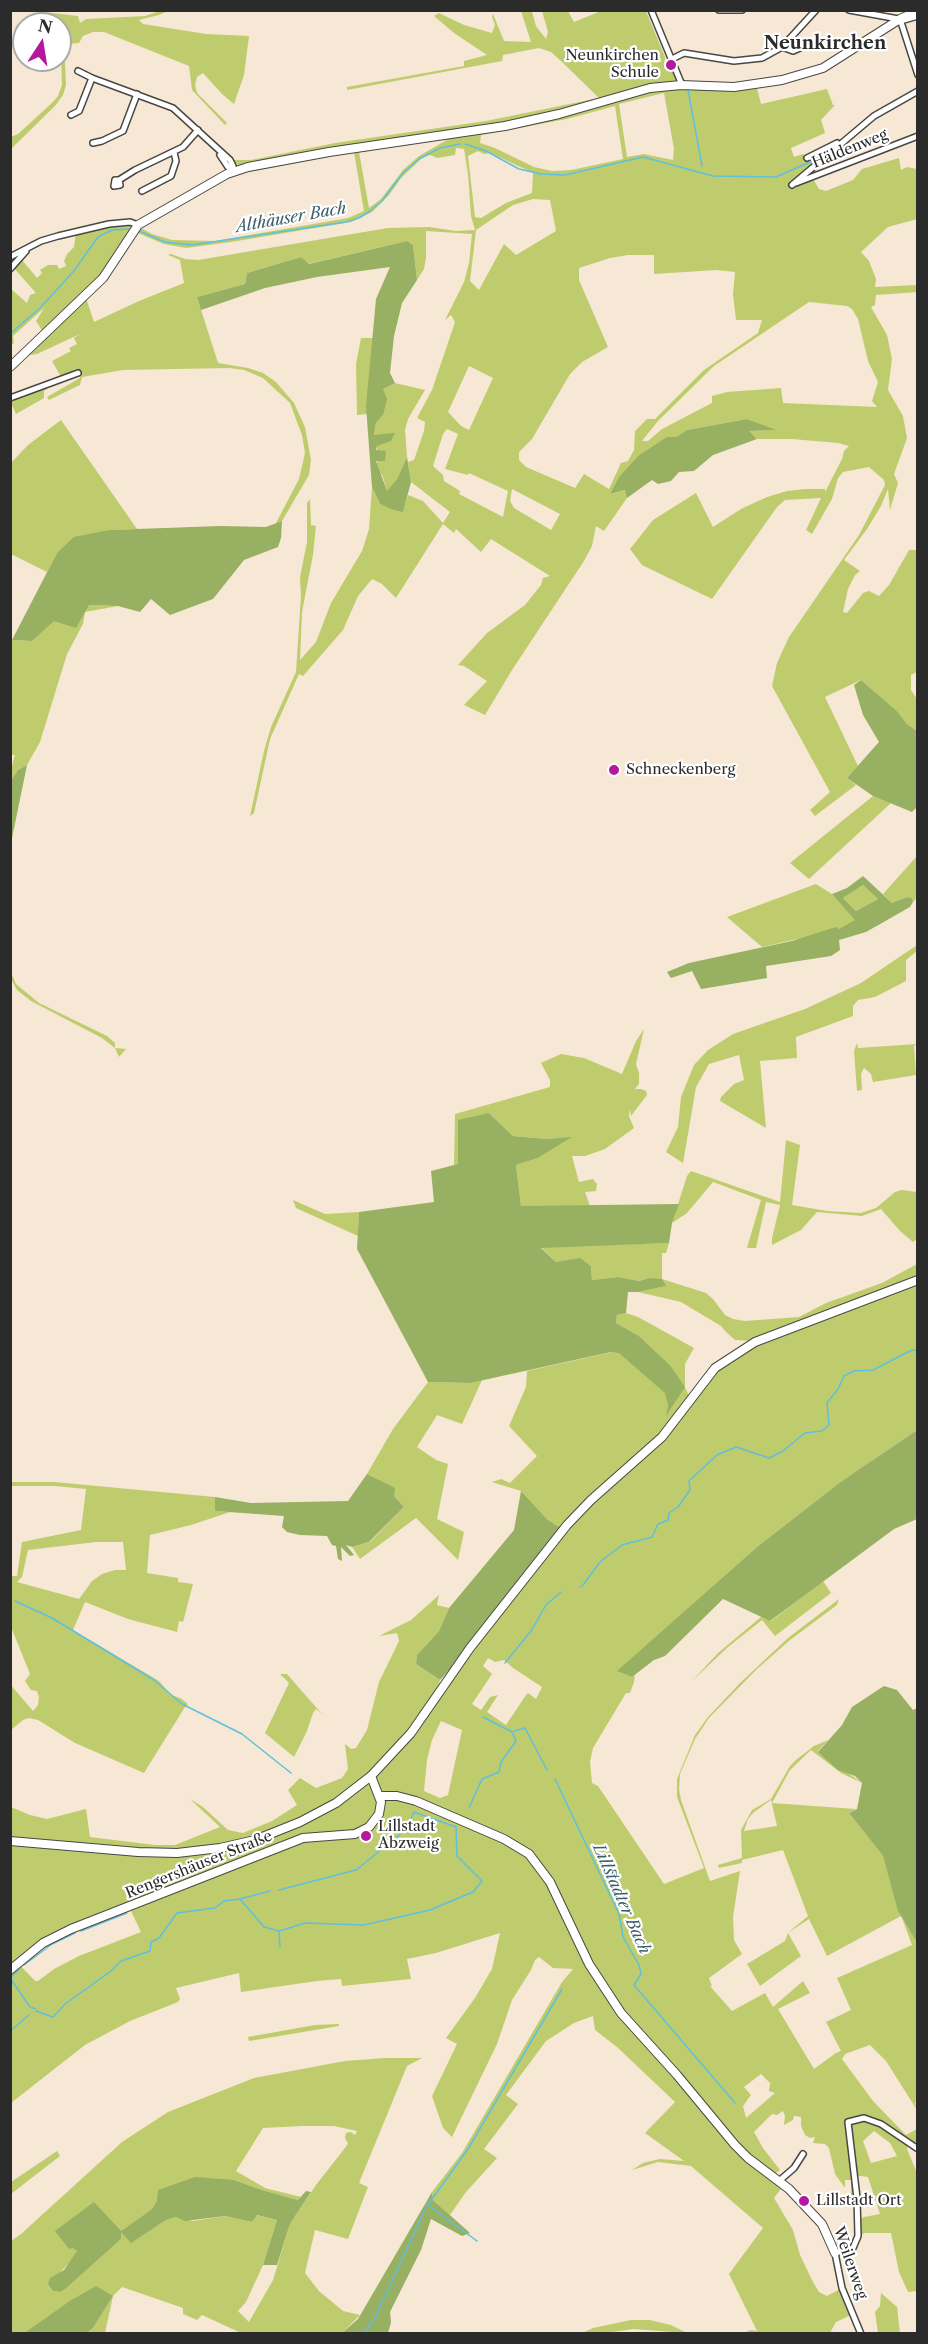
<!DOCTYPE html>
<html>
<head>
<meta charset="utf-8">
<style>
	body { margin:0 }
	#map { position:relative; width:928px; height:2344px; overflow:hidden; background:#f6e8d4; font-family:"Libre Caslon Text",serif }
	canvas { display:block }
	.frame { position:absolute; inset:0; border:12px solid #2b2b2b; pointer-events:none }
	.north { position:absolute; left:12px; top:12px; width:60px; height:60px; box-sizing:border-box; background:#fff; border:2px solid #aaa; border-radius:50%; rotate:12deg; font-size:16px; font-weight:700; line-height:24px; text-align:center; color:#2b2b2b }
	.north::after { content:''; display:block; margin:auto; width:21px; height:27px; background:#b5179e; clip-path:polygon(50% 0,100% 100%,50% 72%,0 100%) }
</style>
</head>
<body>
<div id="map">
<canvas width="928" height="2344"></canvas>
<div class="frame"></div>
<div class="north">N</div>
</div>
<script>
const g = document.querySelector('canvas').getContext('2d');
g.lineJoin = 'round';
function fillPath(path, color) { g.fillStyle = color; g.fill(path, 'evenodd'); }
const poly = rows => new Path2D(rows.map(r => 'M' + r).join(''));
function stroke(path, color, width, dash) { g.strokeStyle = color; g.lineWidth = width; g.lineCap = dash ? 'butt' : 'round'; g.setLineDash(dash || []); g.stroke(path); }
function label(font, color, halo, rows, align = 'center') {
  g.font = font + ' "Libre Caslon Text",serif'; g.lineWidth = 4.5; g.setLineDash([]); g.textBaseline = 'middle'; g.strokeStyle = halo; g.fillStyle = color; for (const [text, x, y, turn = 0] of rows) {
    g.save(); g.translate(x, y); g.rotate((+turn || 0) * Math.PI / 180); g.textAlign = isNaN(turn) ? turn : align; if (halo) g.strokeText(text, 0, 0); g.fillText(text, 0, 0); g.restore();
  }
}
fillPath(poly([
	[163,10,168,11,159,15,139,20,143,24,206,34,249,36,244,75,234,104,222,94,203,73,197,77,195,85,197,93,227,123,225,125,192,90,189,66,104,32,93,32,83,36,79,43,69,44,64,38,66,85,63,95,55,106,11,149,11,137,18,134,53,102,58,96,62,85,60,24,48,24,40,18,45,12,78,16,80,23,86,19,145,16],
	[521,11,534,11,532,12,536,26,546,39,548,32,542,11,568,11,574,22,601,11,646,11,665,57,664,68,671,69,683,85,756,84,761,104,827,89,833,105,835,105,821,120,825,133,791,148,794,157,803,154,807,158,849,137,794,183,812,177,819,189,826,191,853,180,862,169,899,158,901,170,907,167,917,169,917,219,888,227,861,252,869,261,876,279,875,287,917,285,918,292,876,295,875,305,871,307,887,335,892,359,888,390,903,416,907,438,894,474,898,483,890,510,888,489,881,506,867,529,844,560,860,571,855,575,848,589,843,612,847,613,863,593,869,591,879,596,889,585,909,550,917,550,917,672,911,675,911,690,917,699,917,731,907,724,897,711,861,680,825,697,858,766,847,778,856,785,815,816,810,810,830,792,772,686,777,663,789,637,859,535,885,485,884,480,869,467,843,472,838,478,832,499,812,534,806,530,821,498,785,500,777,507,712,599,642,565,630,549,653,520,696,493,713,527,741,509,767,497,787,491,805,489,825,489,825,492,842,459,844,451,849,446,838,443,792,439,757,439,748,431,773,430,747,419,687,430,676,437,666,438,639,455,620,477,610,494,626,490,627,498,604,531,596,526,592,546,584,561,512,670,485,715,464,705,487,681,464,666,458,665,487,633,525,605,541,585,543,578,550,576,491,539,481,552,456,529,454,533,443,524,396,598,382,584,372,579,358,596,343,630,303,676,299,674,270,739,254,813,250,816,264,751,271,727,296,672,301,596,300,577,307,542,307,503,310,499,311,525,316,526,313,555,302,612,300,660,316,642,331,603,362,551,369,529,372,487,380,504,403,511,408,495,423,501,443,523,450,512,411,482,408,462,414,460,424,431,425,422,417,418,432,390,455,322,451,315,445,320,464,282,469,263,472,234,426,231,426,258,424,269,417,280,413,245,407,241,308,264,301,257,247,273,245,284,197,297,218,363,248,368,263,373,276,382,294,403,305,427,311,460,309,475,282,521,275,525,299,479,305,453,302,435,290,403,263,378,244,370,229,368,123,370,82,377,80,385,49,400,47,397,80,378,78,373,81,372,77,370,61,377,52,361,71,351,69,348,77,344,74,338,80,334,37,354,22,356,45,335,36,321,44,308,13,336,14,343,11,345,11,289,27,303,30,295,36,293,13,267,21,259,37,278,42,273,40,270,48,265,57,265,59,269,66,266,64,261,67,254,74,247,76,232,130,222,152,234,172,240,215,241,348,218,364,211,354,152,249,172,253,169,250,163,239,165,230,160,251,160,335,143,486,121,599,98,561,61,551,52,539,48,503,55,502,61,347,90,347,87,464,66,464,61,487,55,454,33,434,16,439,13,464,25,492,33,495,25,492,17,493,14,504,41,531,42],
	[664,93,674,149,673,160,644,154,627,157,619,104],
	[615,106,623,159,571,170,552,171,534,167,495,148,480,143,481,135,567,119],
	[452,133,459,133,419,156,403,170,381,199,369,208,359,152,439,140],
	[456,148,464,149,468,174,471,216,475,230,456,231,429,227,388,228,198,260,185,259,171,254,168,255,180,260,184,283,139,301,94,322,85,295,133,231,164,244,186,248,231,242,351,222,372,212,389,195,401,178,422,158,430,155,437,158,455,155],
	[478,151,484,154,491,153,533,173,532,193,506,203,481,218,475,217,468,156],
	[533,199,550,200,556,231,516,255,504,244,479,290,470,281,476,230,513,205],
	[628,255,654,255,654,274,716,270,735,272,733,294,736,320,762,320,758,333,704,370,655,419,647,419,635,431,634,450,628,461,621,463,609,489,584,474,575,488,526,467,519,460,519,452,532,439,570,374,582,362,608,347,579,280,579,268,610,258],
	[809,302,847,306,852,309,858,319,868,361,878,382,872,401,877,407,783,403,781,388,727,392,712,396,712,403,662,429,648,441,642,441,658,421,714,366],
	[469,366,493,378,469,430,461,426,448,412],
	[447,429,458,434,445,469,468,475,469,473,508,491,503,517,459,494,460,491,444,481,443,475,433,466,443,434],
	[512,489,560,514,551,530,514,508,510,501],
	[361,338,373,338,367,414,357,415,356,364],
	[57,382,44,391,44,398,16,414,11,403,11,398],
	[395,383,425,390,408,419,405,430,407,457,397,479,387,492,383,477,377,467,377,446,374,436,376,423,383,415,383,389],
	[61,420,137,529,109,530,57,553,47,572,11,554,10,464,28,445],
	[89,605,118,606,85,612,83,624,67,654,40,742,27,765,18,770,11,780,11,769,15,755,10,755,12,640,32,641,54,620],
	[873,796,891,803,809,879,790,863],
	[917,856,917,898,913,902,912,898,907,897,892,903,883,894],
	[816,884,832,894,856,920,838,930,762,947,727,917],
	[863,885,878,899,856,911,843,898],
	[917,945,917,951,906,960,906,981,875,997,858,1000,853,1006,853,1016,796,1037,797,1058,760,1061,766,1128,720,1101,721,1097,734,1084,744,1080,739,1055,709,1064,696,1087,683,1163,666,1152,678,1127,681,1097,694,1065,708,1050,733,1034,805,1009,861,983],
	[11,973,16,984,39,1003,107,1036,115,1043,115,1048,126,1049,119,1057,115,1048,102,1038,31,1001,17,990,11,979],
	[644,1029,636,1064,639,1073,639,1084,635,1089,641,1089,646,1091,647,1095,631,1116,630,1109,629,1116,634,1128,605,1149,585,1156,572,1156,579,1182,593,1179,597,1184,596,1191,585,1192,590,1206,521,1206,516,1165,538,1158,570,1138,547,1139,513,1136,489,1113,458,1164,454,1165,455,1114,550,1087,550,1080,541,1063,561,1054,584,1058,622,1074,636,1041],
	[857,1043,858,1048,917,1044,914,1046,916,1075,873,1082,871,1074,864,1068,861,1074,862,1090,857,1091,854,1051],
	[786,1140,800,1145,792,1205,827,1211,861,1213,876,1208,895,1192,902,1190,917,1192,917,1239,913,1242,900,1231,881,1209,862,1216,817,1212,801,1230,772,1245,772,1238,780,1205,766,1202,756,1248,747,1248,761,1200,713,1182,687,1213,672,1223,687,1176,691,1171,780,1202],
	[293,1200,325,1214,359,1212,358,1236,296,1208],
	[669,1243,666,1253,662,1253,662,1279,706,1293,713,1299,725,1315,733,1319,745,1321,799,1317,826,1303,882,1283,917,1264,917,1430,839,1483,757,1547,618,1671,632,1677,635,1675,634,1682,630,1693,626,1693,593,1748,590,1762,592,1783,598,1786,664,1884,704,1868,677,1797,677,1779,695,1735,708,1717,741,1682,788,1638,839,1599,837,1605,790,1640,757,1669,709,1718,695,1739,680,1774,679,1789,681,1800,710,1881,740,1871,733,1917,734,1940,742,1954,709,1978,712,1986,710,1986,732,2011,765,1993,773,2007,803,1981,810,1993,778,2009,814,2069,836,2053,841,2051,826,2022,851,2010,837,1978,912,1945,902,1918,917,1943,918,2101,915,2102,917,2110,886,2061,870,2045,845,2054,842,2059,873,2101,906,2135,917,2129,917,2151,908,2146,907,2149,917,2173,917,2291,908,2292,899,2272,891,2233,865,2233,858,2236,858,2220,864,2217,880,2214,868,2177,853,2175,857,2198,851,2197,851,2180,845,2180,845,2188,835,2174,829,2148,825,2144,813,2143,815,2137,810,2138,805,2135,801,2126,801,2117,794,2116,793,2120,784,2125,785,2116,783,2111,777,2115,772,2114,754,2132,763,2148,780,2170,772,2176,784,2185,774,2198,793,2230,800,2255,813,2282,819,2292,827,2296,842,2288,853,2314,836,2322,830,2333,743,2333,751,2330,757,2331,729,2274,763,2228,691,2166,658,2162,632,2170,643,2163,660,2159,684,2161,645,2133,675,2102,617,2047,595,2030,593,2016,574,2023,546,2041,506,2095,518,2104,484,2149,497,2158,466,2192,450,2215,433,2200,432,2192,462,2153,562,1982,573,1969,553,1968,539,1957,535,1960,531,1970,512,2000,497,2044,452,2137,443,2128,432,2096,457,2044,446,2038,475,1998,492,1969,500,1933,436,1953,407,1959,411,1979,342,1986,341,1979,317,1981,241,1992,239,1973,176,1988,180,1999,178,2002,130,2021,85,2045,11,2103,11,1807,30,1815,47,1819,86,1809,90,1837,155,1845,175,1845,220,1827,190,1799,203,1807,228,1830,243,1833,272,1821,297,1805,288,1790,300,1778,316,1788,342,1778,348,1769,345,1744,351,1749,356,1748,367,1730,379,1682,399,1641,397,1633,379,1636,411,1620,439,1595,437,1605,449,1608,439,1631,417,1655,416,1664,440,1680,436,1693,566,1524,557,1526,547,1519,521,1491,492,1482,501,1479,510,1483,537,1456,509,1426,526,1387,527,1371,612,1352,619,1352,666,1393,668,1405,667,1414,684,1387,670,1365,639,1336,616,1323,617,1315,626,1313,638,1317,694,1348,685,1364,685,1387,690,1398,702,1383,753,1341,735,1340,726,1332,721,1326,681,1302,638,1292,665,1286,649,1278,639,1281,618,1277,592,1280,591,1266,580,1259,556,1262,541,1247],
	[488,1658,495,1662,504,1660,513,1668,542,1687,536,1699,528,1693,526,1695,506,1725,487,1712,498,1695,490,1697,481,1710,472,1704,492,1674,483,1666],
	[441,1721,462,1730,448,1795,440,1798,424,1791,427,1760,432,1740],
	[129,1907,141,1932,79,1956,54,1969,38,1981,35,1981,19,1964,71,1929],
	[761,2074,770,2083,769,2091,775,2093,746,2118,743,2106,751,2095,744,2087],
	[874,2131,890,2143,897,2156,871,2163,863,2141],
	[482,1380,462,1424,437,1415,417,1447,436,1460,448,1464,437,1519,464,1532,458,1560,416,1518,360,1559,352,1547,370,1542,404,1507,394,1496,391,1487,367,1474,393,1429,428,1382,470,1383],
	[11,1482,54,1482,215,1497,215,1511,230,1512,191,1525,150,1535,147,1573,178,1578,178,1582,193,1584,183,1622,179,1621,177,1632,128,1619,85,1602,73,1630,159,1681,171,1695,180,1698,187,1703,188,1707,185,1707,144,1773,75,1743,38,1720,29,1718,23,1720,11,1730,10,1684,33,1711,38,1705,39,1697,37,1691,31,1690,25,1681,30,1674,11,1627,11,1576,17,1576,22,1542,81,1530,86,1489,55,1486,11,1486],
	[96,1542,123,1542,126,1570,115,1570,102,1574,92,1581,79,1599,17,1582,22,1577,28,1550],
	[823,1581,831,1593,775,1636,762,1620,728,1647,692,1681,718,1653,761,1617,771,1621],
	[280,1674,287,1674,322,1714,316,1709,313,1713,307,1731,294,1757,265,1733,289,1683],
	[828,1740,818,1751,862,1783,841,1773,811,1750,790,1770,772,1803,856,1809,849,1813,883,1856,901,1916,827,1956,809,1919,788,1933,801,1956,760,1986,747,1964,785,1941,788,1933,808,1916,783,1850,742,1860,742,1863,719,1868,718,1865,742,1858,741,1830,752,1810,771,1799,790,1766,797,1759,814,1746],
	[771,1800,777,1826,744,1831,748,1819,754,1812],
	[339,2024,339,2026,249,2041,248,2037,315,2025],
	[385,2058,422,2058,407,2066,359,2183,368,2187,348,2239,315,2230,305,2273,319,2291,343,2311,360,2315,342,2333,241,2333,202,2315,197,2320,183,2314,183,2308,122,2287,113,2296,105,2333,87,2333,93,2328,113,2296,68,2302,24,2333,11,2334,11,2241,21,2234,122,2142,168,2112,254,2078,345,2061],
	[302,2126,334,2126,357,2131,355,2135,351,2132,346,2133,345,2138,348,2144,316,2185,290,2224,273,2280,249,2322,238,2311,246,2302,263,2265,277,2220,256,2215,252,2222,225,2216,193,2221,176,2217,166,2220,136,2239,121,2231,152,2209,157,2201,234,2180,262,2190,298,2200,301,2197,265,2188,236,2171,263,2128],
	[121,2239,60,2292,53,2291,49,2284,73,2259,77,2251,72,2248],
	[57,2151,60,2156,11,2194,11,2182],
	[881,2293,897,2307,900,2333,878,2333,875,2312,880,2306],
	[631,2320,650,2320,671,2325,685,2332,685,2333,634,2329,604,2333,580,2334,593,2328]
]), '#bfcc6e');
fillPath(poly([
	[407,241,413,245,417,280,402,303,394,336,390,373,395,383,383,389,387,399,383,415,376,423,374,435,395,433,391,441,377,446,376,450,386,451,385,461,376,461,387,491,397,479,407,457,411,482,403,512,394,510,380,504,372,487,366,406,376,299,390,267,317,277,265,288,201,310,197,297,245,284,247,273,301,257,309,264],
	[747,419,776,430,749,431,757,439,713,455,694,471,679,472,671,481,658,484,652,480,627,498,625,490,610,494,619,477,639,455,667,437,676,437,687,430],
	[282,521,281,538,278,547,244,560,213,599,170,615,151,599,140,612,118,606,89,605,76,628,54,621,32,641,12,640,57,553,74,537,109,530,220,526,266,527],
	[861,680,897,711,907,724,917,731,917,807,912,812,873,796,847,778,879,742,863,715,854,685],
	[27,765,11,843,11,780,18,770],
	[863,876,892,903,907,897,912,898,913,902,910,907,866,932,839,940,840,950,831,956,766,966,767,978,701,989,692,971,671,978,667,972,689,963,792,941,836,927,839,929,855,920,832,894,847,888],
	[863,885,878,899,856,911,843,898],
	[489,1113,513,1136,547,1139,572,1137,538,1158,516,1165,521,1206,679,1204,672,1223,669,1243,541,1248,556,1262,580,1258,591,1266,592,1280,618,1277,639,1281,649,1278,662,1279,666,1286,638,1292,628,1292,626,1313,617,1315,616,1323,639,1336,670,1365,685,1387,666,1416,668,1405,665,1393,619,1353,611,1352,470,1383,428,1382,357,1249,359,1212,434,1202,431,1171,458,1164,458,1120],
	[917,1430,917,1519,894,1529,770,1621,723,1599,665,1656,654,1660,632,1677,617,1671,757,1547,839,1483],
	[367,1474,395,1488,394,1496,404,1507,369,1542,352,1547,346,1545,354,1555,350,1556,341,1547,342,1561,338,1559,336,1546,332,1545,327,1536,300,1535,287,1532,282,1527,284,1516,215,1511,215,1497,251,1503,348,1501],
	[521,1491,547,1519,557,1526,565,1525,475,1642,440,1680,416,1664,417,1655,439,1631,449,1608,514,1530],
	[884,1686,897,1690,913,1710,917,1708,917,1943,898,1911,883,1856,849,1813,857,1809,862,1783,855,1776,838,1770,818,1752,842,1725,852,1707],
	[195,2177,234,2180,262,2190,298,2200,306,2191,311,2192,290,2224,277,2265,263,2265,277,2220,257,2215,252,2222,225,2216,185,2221,176,2217,166,2220,131,2243,121,2232,121,2239,65,2289,60,2292,53,2291,48,2284,50,2278,64,2270,77,2251,72,2248,69,2249,55,2231,94,2202,121,2231,152,2209,157,2201,158,2190],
	[432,2192,433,2200,470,2233,462,2236,431,2219,421,2250,390,2312,391,2322,388,2333,342,2333,358,2319],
	[96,2286,113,2296,93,2328,87,2333,24,2333,68,2302]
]), '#97b061');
stroke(poly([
	[688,90,702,166],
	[465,144,486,151,519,169,541,174,565,175,643,157,713,176,776,177,819,158],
	[139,231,165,242,192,245,346,222,359,218,370,211,382,201,403,173,419,159,440,148,460,144],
	[10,334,40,308,73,272,98,237,112,230,129,229],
	[580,1587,583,1585,600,1562,622,1545,652,1537,658,1524,668,1520,669,1513,678,1507,690,1490,689,1481,717,1455,736,1447,769,1458,783,1451,805,1433,822,1431,829,1425,827,1403,838,1389,844,1376,854,1371,873,1370,912,1350,918,1350],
	[15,1601,52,1618,154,1680,182,1704,242,1734,291,1773],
	[505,1663,531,1631,546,1605,561,1592],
	[514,1731,525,1728,547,1770],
	[555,1779,619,1914,623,1937,639,1965,641,1974,634,1985,735,2103],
	[469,1808,482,1779,499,1772,501,1762,516,1741,512,1732,483,1717],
	[279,1890,356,1870,382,1849],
	[240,1899,264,1927,279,1931,305,1923,364,1925,430,1910,473,1892,482,1881,457,1856,456,1827,414,1812,409,1823,394,1841,389,1843],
	[81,1931,127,1913],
	[279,1931,280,1947],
	[24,1965,52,1944,75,1933],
	[11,1977,19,1970],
	[10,1978,30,2007,36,2009],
	[36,2011,53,2017,65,2004,111,1971,121,1961,150,1951,151,1942,159,1938,177,1913,215,1908,224,1901,240,1899,270,1891],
	[10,2031,29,2015],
	[427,2206,468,2149,562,1989],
	[429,2206,477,2241],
	[363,2334,375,2318,425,2209]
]), '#5fbfde', 1.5);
const street = poly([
	[651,10,682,85],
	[719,10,742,10],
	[849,10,904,20,918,16],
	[900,19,918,75],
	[782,47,793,51,802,47],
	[672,59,684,53,734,61,762,58,782,47,816,10],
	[78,71,92,78],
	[71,115,79,111,92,78,173,108,230,160,233,166,233,171],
	[93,143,102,141,123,131,137,94],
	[220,155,228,167,233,171],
	[807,158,837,143],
	[119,180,120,185,114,186,115,180,119,180,135,170,183,147,198,130],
	[796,183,918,136],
	[792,185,874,116,918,91],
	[142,191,171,176,176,161,174,152],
	[10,257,41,241,58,236,109,224,130,222,138,225],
	[10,269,26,251],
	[10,398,78,373],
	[779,2181,794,2168,803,2154],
	[861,2334,842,2288,835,2253,853,2248,858,2236,857,2198,848,2122,864,2118,881,2124,918,2149]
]);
const secondary = poly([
	[10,367,103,278,138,225,227,174,248,167,329,152,505,126,559,114,650,88,681,85,734,87,782,80,823,68,900,19,918,11],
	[380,1796,397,1796,416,1801,504,1839,529,1854,550,1882,589,1964,621,2013,677,2075,735,2145,748,2158,789,2189,822,2224,835,2253],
	[10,1841,138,1852,177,1853,220,1848,255,1840,300,1822,336,1803,371,1776]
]);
const primary = poly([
	[10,1970,43,1943,71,1929,303,1838,355,1834,369,1827,379,1814,381,1802,371,1776,411,1733,470,1648,567,1525,591,1500,662,1437,715,1368,755,1342,918,1280]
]);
stroke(street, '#494744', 8);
stroke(secondary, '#494744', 10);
stroke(primary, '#494744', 10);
stroke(street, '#fff', 5);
stroke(secondary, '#fff', 8);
stroke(primary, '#fff', 8);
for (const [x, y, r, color] of [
	[671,65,6,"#b5179e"],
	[614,770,6,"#b5179e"],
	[366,1836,6,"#b5179e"],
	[804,2201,6,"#b5179e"]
]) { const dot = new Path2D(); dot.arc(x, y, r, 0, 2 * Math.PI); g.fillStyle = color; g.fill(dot); stroke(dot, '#fff', 2); }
label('15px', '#2b2b2b', '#fff', [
	["Neunkirchen",659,56,"right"],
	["Schule",659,73,"right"],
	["Schneckenberg",626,770],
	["Lillstadt",378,1827],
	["Abzweig",378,1844],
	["Lillstadt Ort",816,2201]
], 'left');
label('15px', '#2b2b2b', '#fff', [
	["Häldenweg",850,149,-22],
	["Rengershäuser Straße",199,1865,-22],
	["Weilerweg",850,2263,71]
]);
label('italic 16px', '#3d5f6a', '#fff', [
	["Althäuser Bach",291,218,-10],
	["Lillstadter Bach",621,1899,66]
]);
label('bold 18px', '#2b2b2b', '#fff', [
	["Neunkirchen",825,44]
]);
</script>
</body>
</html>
